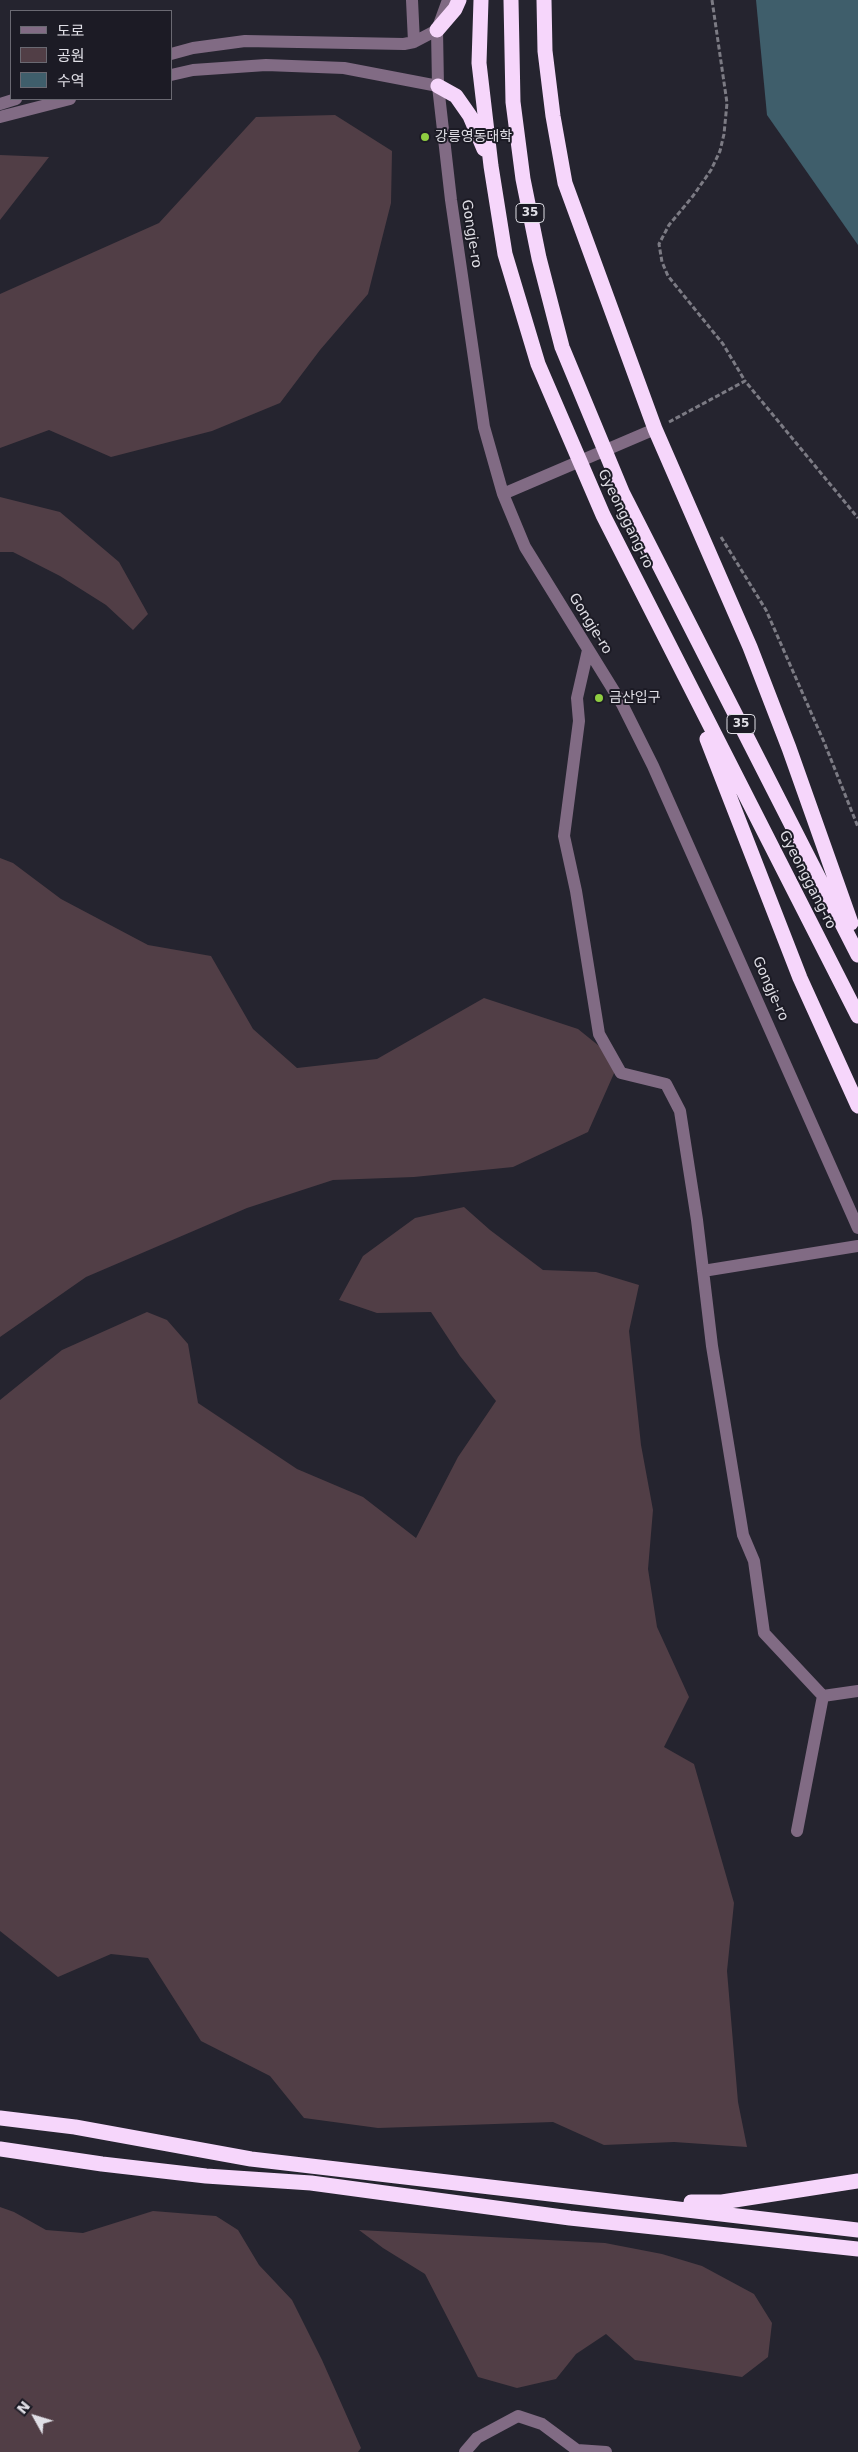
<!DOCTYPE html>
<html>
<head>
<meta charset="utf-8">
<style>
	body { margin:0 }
	#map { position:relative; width:858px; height:2452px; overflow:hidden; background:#25242f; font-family:"DejaVu Sans","Noto Sans KR",sans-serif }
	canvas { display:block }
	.legend { position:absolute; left:10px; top:10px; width:162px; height:90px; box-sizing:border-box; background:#1c1b25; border:1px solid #6a6972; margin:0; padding:6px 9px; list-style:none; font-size:15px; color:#e0dfe6 }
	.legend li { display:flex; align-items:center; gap:10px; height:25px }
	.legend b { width:25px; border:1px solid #6a6972 }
	.north { position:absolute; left:10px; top:2392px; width:50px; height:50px; -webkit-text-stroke:4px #1c1b25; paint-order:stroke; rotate:309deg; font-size:14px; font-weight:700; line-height:20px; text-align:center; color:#e0dfe6 }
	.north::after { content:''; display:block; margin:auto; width:18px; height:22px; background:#e0dfe6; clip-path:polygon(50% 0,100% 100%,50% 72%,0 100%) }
</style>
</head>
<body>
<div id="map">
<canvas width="858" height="2452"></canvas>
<ul class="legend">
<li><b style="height:6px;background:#816b84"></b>도로</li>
<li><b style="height:14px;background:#513e46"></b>공원</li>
<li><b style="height:14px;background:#3f5e6b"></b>수역</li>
</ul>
<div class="north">N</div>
</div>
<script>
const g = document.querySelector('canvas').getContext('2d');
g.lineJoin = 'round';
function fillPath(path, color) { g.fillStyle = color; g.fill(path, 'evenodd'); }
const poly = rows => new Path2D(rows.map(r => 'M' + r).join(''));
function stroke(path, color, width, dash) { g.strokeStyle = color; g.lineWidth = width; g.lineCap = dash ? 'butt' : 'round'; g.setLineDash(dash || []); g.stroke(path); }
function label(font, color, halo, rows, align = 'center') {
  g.font = font + ' "DejaVu Sans","Noto Sans KR",sans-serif'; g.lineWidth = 4; g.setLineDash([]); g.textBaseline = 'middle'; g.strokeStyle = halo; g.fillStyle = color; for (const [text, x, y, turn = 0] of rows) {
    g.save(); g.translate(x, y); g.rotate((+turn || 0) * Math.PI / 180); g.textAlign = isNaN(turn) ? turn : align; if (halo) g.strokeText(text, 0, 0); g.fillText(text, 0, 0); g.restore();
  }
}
fillPath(poly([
	[335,115,392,151,391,203,368,294,320,350,280,403,212,431,111,457,49,430,0,448,0,294,159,223,256,117],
	[0,155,49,157,0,220],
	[0,497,60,512,119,562,148,614,133,630,106,605,60,576,13,552,0,552],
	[0,858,13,863,61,899,148,945,211,956,253,1029,297,1068,377,1059,484,998,578,1029,619,1062,588,1132,513,1167,414,1177,333,1180,247,1208,86,1277,0,1337],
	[464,1207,490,1230,543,1270,596,1272,639,1285,629,1331,641,1445,653,1510,648,1569,657,1627,689,1697,664,1747,694,1764,734,1903,727,1971,738,2102,747,2147,674,2142,604,2145,553,2122,378,2128,304,2118,270,2076,201,2041,148,1958,111,1954,58,1977,0,1931,0,1400,62,1350,147,1312,167,1320,188,1344,198,1403,297,1469,363,1497,416,1538,458,1457,496,1401,460,1356,431,1312,377,1313,339,1300,363,1256,415,1218],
	[0,2207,14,2212,46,2230,83,2233,153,2211,216,2216,238,2230,259,2265,292,2300,322,2360,361,2448,358,2452,0,2452],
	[359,2230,605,2243,662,2254,702,2266,754,2294,772,2323,768,2357,742,2377,635,2360,606,2334,576,2354,556,2379,517,2388,478,2377,425,2274,383,2248]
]), '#513e46');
fillPath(poly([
	[756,0,858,0,858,245,767,115]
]), '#3f5e6b');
stroke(poly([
	[712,0,727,103,724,134,720,151,711,170,693,196,669,225,659,244,662,262,668,276,723,344,745,381],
	[669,422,745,381,858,518],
	[721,537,766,610,824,742,858,827]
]), '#7c7b84', 3, [5, 2.5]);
stroke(poly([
	[412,0,414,42],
	[448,0,437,30,438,86,451,200,484,427,503,494,525,547,622,704,653,766,858,1228],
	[171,54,193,48,245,41,404,44,414,42,437,30],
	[171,75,193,70,266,65,344,68,438,86],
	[0,104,16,99],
	[0,117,70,99],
	[503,494,655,429],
	[588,650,577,698,579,721,564,836,576,891,599,1034,621,1073,666,1084,680,1111,697,1220,712,1346,743,1535,754,1561,764,1633,823,1696,858,1691],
	[703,1271,858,1246],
	[797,1831,823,1696],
	[465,2452,477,2438,518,2416,542,2424,577,2450,606,2452]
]), '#816b84', 12);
stroke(poly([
	[481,0,479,63,491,166,505,254,538,364,603,515,858,1016],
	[511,0,513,102,523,179,539,258,562,347,623,494,858,955],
	[544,0,545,51,553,116,565,183,655,429,750,647,789,748,851,923],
	[437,30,455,9,459,0],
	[438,86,456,96,470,116,484,149],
	[707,739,800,978,858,1106],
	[0,2118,75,2127,251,2159,858,2230],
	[0,2149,102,2164,206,2176,311,2183,570,2218,858,2249],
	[691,2202,722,2202,858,2181]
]), '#f6d6fb', 15);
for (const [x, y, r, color] of [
	[425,137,5,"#8fcd41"],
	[599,698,5,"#8fcd41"]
]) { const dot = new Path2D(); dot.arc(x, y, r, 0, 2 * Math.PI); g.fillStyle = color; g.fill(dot); stroke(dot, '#1c1b25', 2); }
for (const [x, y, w] of [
	[530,213,28],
	[741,724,28]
]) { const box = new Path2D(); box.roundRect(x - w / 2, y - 9.5, w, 19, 4); g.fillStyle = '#1c1b25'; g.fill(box); stroke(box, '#e0dfe6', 1); }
label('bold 12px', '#e0dfe6', null, [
	["35",530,213],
	["35",741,724]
]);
label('14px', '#e0dfe6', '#1c1b25', [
	["강릉영동대학",435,137],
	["금산입구",609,698]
], 'left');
label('14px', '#e0dfe6', '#1c1b25', [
	["Gongje-ro",471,234,81],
	["Gyeonggang-ro",625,519,64],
	["Gongje-ro",590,624,58],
	["Gyeonggang-ro",807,880,63],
	["Gongje-ro",770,989,66]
]);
</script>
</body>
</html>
